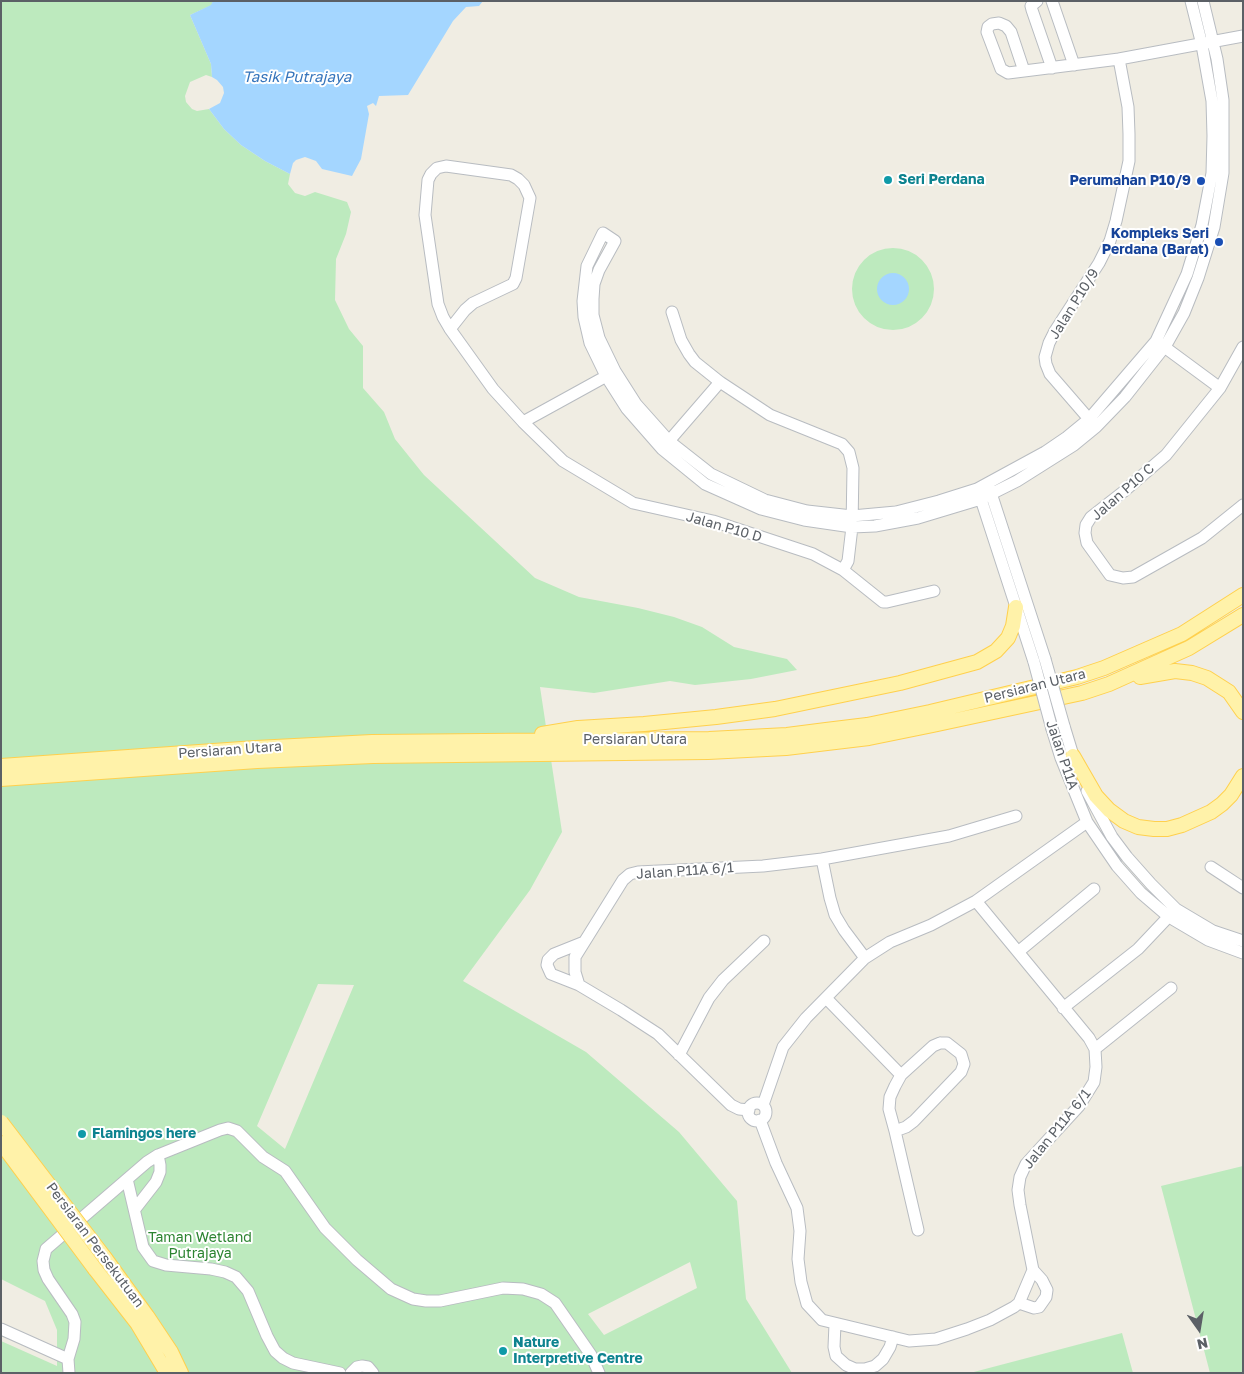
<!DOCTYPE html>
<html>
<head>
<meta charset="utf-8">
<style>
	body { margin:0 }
	#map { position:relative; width:1244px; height:1374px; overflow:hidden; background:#f0ede3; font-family:"Golos Text",sans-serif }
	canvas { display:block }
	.frame { position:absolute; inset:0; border:2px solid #5b6066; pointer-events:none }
	.north { position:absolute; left:1174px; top:1304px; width:50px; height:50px; -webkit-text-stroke:4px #fff; paint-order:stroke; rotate:167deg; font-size:14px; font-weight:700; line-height:20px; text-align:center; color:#5b6066 }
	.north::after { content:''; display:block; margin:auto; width:18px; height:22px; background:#5b6066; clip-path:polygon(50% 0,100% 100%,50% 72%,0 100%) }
</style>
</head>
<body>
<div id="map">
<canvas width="1244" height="1374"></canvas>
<div class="frame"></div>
<div class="north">N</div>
</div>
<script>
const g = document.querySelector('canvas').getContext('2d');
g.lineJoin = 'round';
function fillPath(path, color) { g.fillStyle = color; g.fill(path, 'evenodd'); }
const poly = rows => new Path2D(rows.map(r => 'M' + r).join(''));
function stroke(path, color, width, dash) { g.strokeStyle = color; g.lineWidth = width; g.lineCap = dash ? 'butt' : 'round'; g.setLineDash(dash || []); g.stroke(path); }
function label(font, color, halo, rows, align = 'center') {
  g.font = font + ' "Golos Text",sans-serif'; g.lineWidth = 4; g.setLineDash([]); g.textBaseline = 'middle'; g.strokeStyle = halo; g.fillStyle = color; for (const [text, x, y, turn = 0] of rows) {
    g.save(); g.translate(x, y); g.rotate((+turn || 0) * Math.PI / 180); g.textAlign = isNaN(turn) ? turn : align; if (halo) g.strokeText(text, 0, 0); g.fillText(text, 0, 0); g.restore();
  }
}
fillPath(poly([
	[1,1,213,1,212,5,190,15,211,64,212,77,206,75,190,82,185,96,186,102,192,109,197,111,209,109,224,129,241,145,265,161,290,174,288,184,295,193,305,196,315,192,347,202,351,212,346,234,336,259,335,300,349,329,363,346,363,388,384,412,395,439,424,475,535,578,579,597,638,608,674,617,702,627,734,647,787,659,797,670,751,679,695,685,670,681,594,693,540,687,562,832,530,890,463,981,586,1052,679,1132,737,1201,746,1299,792,1373,1,1373,1,1341,57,1366,57,1330,45,1301,1,1279],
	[318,984,354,985,285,1149,257,1126],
	[690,1262,697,1288,604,1335,588,1314],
	'852 289a41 41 0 1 1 82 0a41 41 0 1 1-82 0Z',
	[1243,1166,1243,1373,1210,1373,1161,1186],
	[1122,1333,1133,1373,970,1373]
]), '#bdeabe');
fillPath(poly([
	[213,1,483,1,479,6,466,7,453,21,408,95,379,96,376,106,373,103,367,106,369,114,361,159,352,176,322,169,316,161,305,157,296,160,293,163,290,174,265,161,241,145,224,129,209,109,220,103,224,93,223,87,217,80,212,77,211,64,190,15,211,5],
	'877 289a16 16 0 1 1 32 0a16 16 0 1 1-32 0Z'
]), '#a4d6ff');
const minor = poly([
	[1037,1,1031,6,1032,10,1052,68],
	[1052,1,1074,65],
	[1191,1,1202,45,1212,101,1213,136,1212,173,1202,225,1187,274,1156,341,1089,419,1067,437,1045,452,977,489,939,501,896,512,852,516,807,511,765,500,711,474,669,441,636,404,615,371,599,338,593,315,593,299,594,284,599,270,615,241,603,233,587,266,583,301,584,317,590,343,606,376,627,409,662,449,705,484,761,509,804,520,852,527,875,526,918,518,981,499,1017,481,1074,445,1096,427,1125,397,1166,345,1184,313,1198,278,1214,227,1223,173,1223,100,1217,59,1203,1],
	[1024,71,1011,32,1006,26,999,23,992,24,988,27,987,32,1001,69,1008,73,1040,69,1119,59,1243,36],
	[672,312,681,340,689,354,695,362,720,382,770,415,842,444,849,452,853,468,852,527,848,561,843,570],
	[450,329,465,310,473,303,513,284,516,278,530,198,524,185,518,179,511,175,446,166,437,168,431,174,428,180,425,215,438,304,443,317,450,329,493,389,523,422,563,461,633,503,713,521,813,554,843,570,883,602,887,602,934,591],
	[1159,343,1220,388],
	[1243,347,1220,388,1166,455,1123,492,1091,517,1086,525,1085,533,1087,543,1110,575,1123,578,1133,577,1202,538,1243,505],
	[1089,419,1050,374,1046,364,1045,357,1049,343,1055,331,1099,263,1110,241,1116,221,1129,161,1129,134,1128,107,1119,59],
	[523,422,612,373],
	[669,441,720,382],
	[989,487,1045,659],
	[979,493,1034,662],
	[1064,726,1075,762],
	[1052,729,1061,758,1087,822,1117,866,1141,893,1169,917,1208,940,1243,953],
	[1087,791,1112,837,1127,857,1151,884,1176,909,1213,931,1243,941],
	[822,859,830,898,835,915,844,930,865,958],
	[1211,867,1243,888],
	[1018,952,1094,889],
	[579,985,551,974,547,965,548,960,554,954,584,942],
	[826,998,901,1075],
	[1063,1008,1138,949,1173,912],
	[940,1043,947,1043,961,1054,964,1064,961,1072,914,1121,906,1127,895,1131,889,1109,890,1097,895,1086,901,1075,933,1046,940,1043],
	[1095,1049,1171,988],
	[679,1055,709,998,723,980,764,941],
	'748 1112a9 9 0 1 1 18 0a9 9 0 1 1-18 0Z',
	[763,1105,783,1047,806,1018,865,958,890,942,931,925,976,901,1087,822],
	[749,1110,739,1109,731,1105,658,1034,621,1010,579,985,575,972,575,957,623,880,630,874,638,872,763,866,822,859,949,836,1016,816],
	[760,1120,776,1163,797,1208,800,1231,798,1259,801,1282,807,1304,822,1320,909,1341,936,1339,967,1329,990,1320,1014,1307,1019,1303,1033,1270,1020,1205,1018,1190,1020,1177,1026,1164,1035,1154,1079,1106,1094,1082,1096,1067,1095,1049,1089,1038,976,901],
	[895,1131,918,1230],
	[127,1179,143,1247,153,1261,166,1265,211,1269,225,1272,236,1277,248,1291,267,1336,275,1351,283,1358,293,1363,340,1373],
	[135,1209,156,1182,160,1172,160,1165,158,1155],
	[1019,1303,1034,1308,1039,1307,1046,1297,1047,1290,1042,1280,1033,1270],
	[835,1324,834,1347,836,1356,846,1365,855,1369,865,1369,875,1366,883,1359,890,1347,893,1337],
	[1,1329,68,1359,74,1339,75,1322,72,1314,48,1279,44,1270,43,1261,46,1249,147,1162,158,1155,220,1130,228,1128,237,1131,263,1157,285,1171,325,1228,357,1260,391,1289,413,1299,426,1301,440,1301,503,1288,523,1289,541,1294,555,1303,591,1355,599,1373],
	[68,1359,69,1373],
	[351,1373,357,1367,362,1366,368,1367,373,1373]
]);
const major = poly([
	[1140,677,1175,671,1192,673,1207,678,1229,692,1243,712],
	[542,734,578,728,644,724,716,717,775,709,900,683,977,662,996,651,1008,638,1013,626,1016,607],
	[1073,756,1096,796,1109,810,1124,821,1138,827,1154,829,1167,829,1182,825,1211,812,1222,804,1231,795,1243,776],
	[1,766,256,748,372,742,709,739,787,735,826,730,867,725,930,712,1077,677,1104,668,1182,634,1243,595],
	[1,779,257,761,373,756,708,752,786,748,827,743,869,738,933,725,1082,693,1109,684,1189,648,1243,615],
	[105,1258,147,1316,171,1352,181,1373],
	[95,1269,137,1323,167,1373]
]);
stroke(minor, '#b8bcc1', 13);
stroke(major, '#ffd04d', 16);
stroke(minor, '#fff', 11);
stroke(major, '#fff2a9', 14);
const minorBridge = poly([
	[1045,659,1064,726],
	[1034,662,1052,729]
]);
const majorBridge = poly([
	[1,1122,105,1258],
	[1,1143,95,1269]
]);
stroke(minorBridge, '#b8bcc1', 13, []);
stroke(majorBridge, '#ffd04d', 16, []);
stroke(minorBridge, '#fff', 11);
stroke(majorBridge, '#fff2a9', 14);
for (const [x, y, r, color] of [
	[888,180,5,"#0f9aa8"],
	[1201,181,5,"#1a4fb4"],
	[1219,242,5,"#1a4fb4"],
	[82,1134,5,"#0f9aa8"],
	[503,1351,5,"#0f9aa8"]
]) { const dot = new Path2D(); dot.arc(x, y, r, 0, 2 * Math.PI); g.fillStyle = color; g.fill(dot); stroke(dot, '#fff', 2); }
label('bold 14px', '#0d838f', '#fff', [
	["Seri Perdana",898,180],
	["Flamingos here",92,1134],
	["Nature",513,1343],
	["Interpretive Centre",513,1359]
], 'left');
label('bold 14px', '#164399', '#fff', [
	["Perumahan P10/9",1191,181],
	["Kompleks Seri",1209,234],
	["Perdana (Barat)",1209,250]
], 'right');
label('14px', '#5b6066', '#fff', [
	["Jalan P10/9",1074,304,-58],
	["Jalan P10 C",1123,492,-41],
	["Jalan P10 D",724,527,16],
	["Persiaran Utara",1035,686,-14],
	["Persiaran Utara",635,740],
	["Persiaran Utara",230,750,-4],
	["Jalan P11A",1062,755,71],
	["Jalan P11A 6/1",685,871,-4],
	["Jalan P11A 6/1",1057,1129,-51],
	["Persiaran Persekutuan",95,1245,53]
]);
label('14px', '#2c8431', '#fff', [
	["Taman Wetland",200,1238],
	["Putrajaya",200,1254]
]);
label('italic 15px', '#3675bc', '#fff', [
	["Tasik Putrajaya",297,77]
]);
</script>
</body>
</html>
